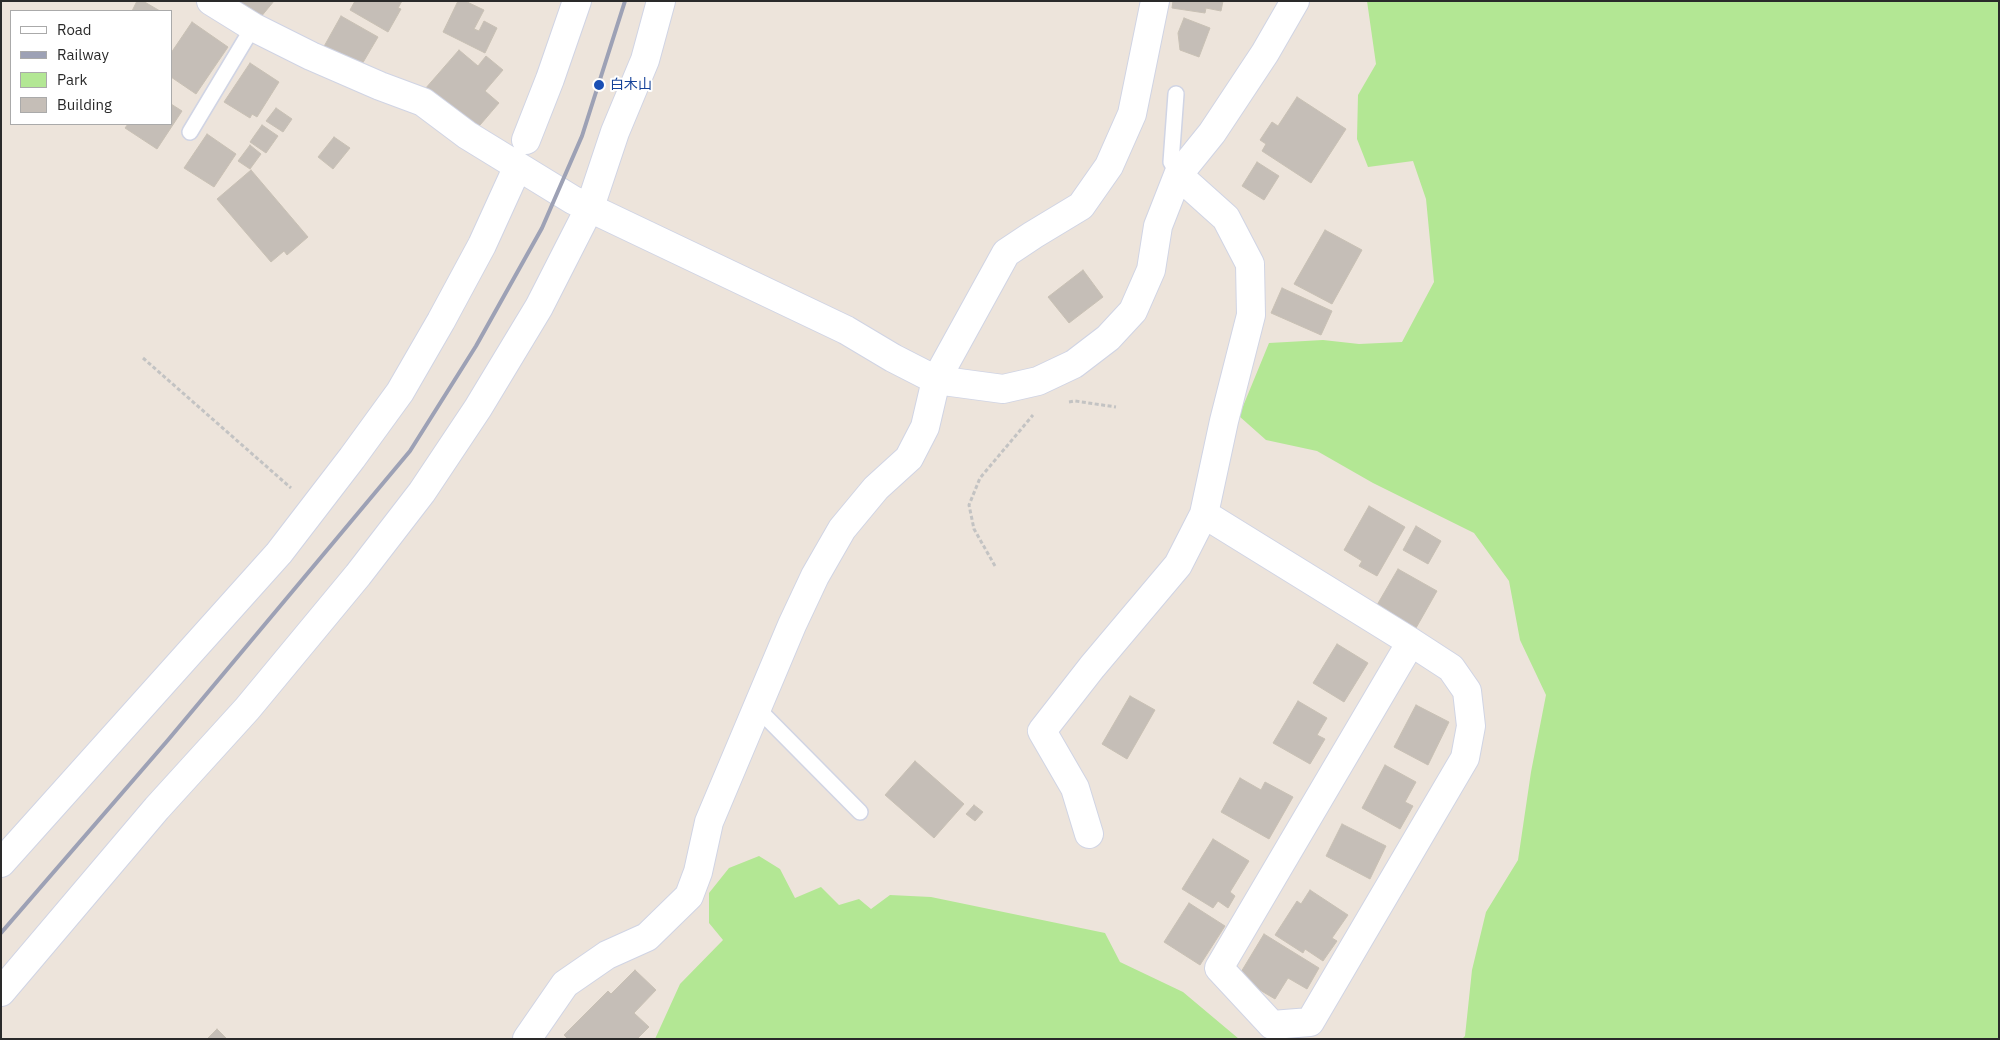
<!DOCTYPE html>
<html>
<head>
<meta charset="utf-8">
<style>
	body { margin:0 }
	#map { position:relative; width:2000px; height:1040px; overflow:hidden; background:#ede4db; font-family:"IBM Plex Sans",sans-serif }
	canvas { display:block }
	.frame { position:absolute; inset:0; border:2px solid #2a2a2a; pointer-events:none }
	.legend { position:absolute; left:10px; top:10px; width:162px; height:115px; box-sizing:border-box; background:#fff; border:1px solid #aaa; margin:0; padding:6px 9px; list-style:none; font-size:15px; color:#2a2a2a }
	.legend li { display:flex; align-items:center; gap:10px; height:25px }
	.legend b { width:25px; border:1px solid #aaa }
</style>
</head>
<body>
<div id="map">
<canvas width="2000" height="1040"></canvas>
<div class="frame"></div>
<ul class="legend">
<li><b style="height:6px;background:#fff"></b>Road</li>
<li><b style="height:6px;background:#9da1b5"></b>Railway</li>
<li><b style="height:14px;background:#b3e794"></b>Park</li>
<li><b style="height:14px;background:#c5beb7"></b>Building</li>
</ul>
</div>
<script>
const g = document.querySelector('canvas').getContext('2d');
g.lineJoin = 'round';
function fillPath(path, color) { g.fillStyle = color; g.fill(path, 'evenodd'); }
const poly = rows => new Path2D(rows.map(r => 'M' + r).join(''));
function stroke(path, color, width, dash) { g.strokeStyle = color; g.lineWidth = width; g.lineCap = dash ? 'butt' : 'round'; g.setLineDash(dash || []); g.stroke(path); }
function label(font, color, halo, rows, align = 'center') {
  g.font = font + ' "IBM Plex Sans","Noto Sans JP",sans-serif'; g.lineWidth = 4; g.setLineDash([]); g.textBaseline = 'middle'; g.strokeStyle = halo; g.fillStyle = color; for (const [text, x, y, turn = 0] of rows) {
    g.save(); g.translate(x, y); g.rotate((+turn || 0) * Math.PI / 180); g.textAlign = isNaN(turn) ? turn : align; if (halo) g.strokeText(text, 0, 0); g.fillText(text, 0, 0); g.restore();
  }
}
fillPath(poly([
	[1367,1,1999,1,1999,1039,1462,1039,1465,1036,1472,970,1486,912,1518,860,1531,772,1546,695,1520,640,1509,581,1474,533,1373,483,1317,451,1266,440,1239,416,1269,343,1323,340,1359,344,1402,342,1434,282,1426,199,1413,161,1368,167,1357,139,1358,95,1376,64],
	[759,856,780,869,795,898,821,887,839,905,859,899,871,909,890,895,931,897,1105,933,1120,962,1183,992,1239,1039,655,1039,680,984,723,940,709,923,709,893,729,868]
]), '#b3e794');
const building = poly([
	[137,1,143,1,160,11,132,11,137,1],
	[239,1,274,1,260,18,239,1],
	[355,1,402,1,398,8,401,9,388,32,350,10,355,1],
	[458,1,465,1,484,10,474,29,479,31,484,21,497,28,485,53,443,32,458,1],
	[1173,1,1223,1,1221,11,1206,8,1205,13,1172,8,1173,1],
	[341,16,378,37,358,71,322,50,341,16],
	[1184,18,1210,28,1199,57,1180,50,1178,33,1184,18],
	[192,22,228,47,196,94,171,77,171,53,192,22],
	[459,50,478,66,486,56,503,70,485,91,499,103,474,132,425,89,459,50],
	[250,63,279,82,257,117,252,114,250,118,224,102,250,63],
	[1297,97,1346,129,1311,183,1262,151,1266,144,1260,140,1272,122,1278,126,1297,97],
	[171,104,182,111,157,149,125,128,128,124,171,124,171,104],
	[276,108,292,119,283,132,266,121,276,108],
	[262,125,278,136,266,153,250,142,262,125],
	[207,134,236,154,214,187,184,168,207,134],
	[334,137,350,148,333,169,318,157,334,137],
	[250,145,261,154,250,169,238,161,250,145],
	[1257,162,1279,176,1264,200,1242,186,1257,162],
	[251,170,308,237,287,255,284,251,271,262,217,199,251,170],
	[1325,230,1362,250,1332,304,1294,284,1325,230],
	[1083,270,1103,297,1069,323,1048,297,1083,270],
	[1282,288,1332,311,1321,335,1271,313,1282,288],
	[1369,506,1405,527,1377,576,1359,566,1362,561,1344,550,1369,506],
	[1416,526,1441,541,1428,564,1403,550,1416,526],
	[1398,569,1437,591,1416,628,1377,605,1398,569],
	[1337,644,1368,663,1344,702,1313,683,1337,644],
	[1130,696,1155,710,1127,759,1102,744,1130,696],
	[1298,701,1327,718,1317,735,1325,739,1310,764,1273,743,1298,701],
	[1416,705,1449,722,1428,765,1394,747,1416,705],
	[915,761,964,804,934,838,885,795,915,761],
	[1385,765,1416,782,1405,802,1413,806,1400,829,1362,808,1385,765],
	[1240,778,1261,790,1265,782,1293,797,1269,839,1221,812,1240,778],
	[974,805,983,812,975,821,966,814,974,805],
	[1342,824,1386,846,1370,879,1326,856,1342,824],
	[1213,839,1249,861,1230,892,1235,896,1228,908,1218,901,1213,908,1182,889,1213,839],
	[1310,890,1348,915,1332,938,1337,941,1323,961,1305,949,1303,953,1275,935,1297,901,1301,904,1310,890],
	[1189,903,1225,926,1200,965,1164,942,1189,903],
	[1264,934,1319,968,1307,989,1288,978,1275,999,1238,977,1264,934],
	[635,970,656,990,634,1013,649,1027,637,1039,568,1039,564,1035,608,991,611,994,635,970],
	[217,1029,227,1039,207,1039,217,1029]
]);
fillPath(building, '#c5beb7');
stroke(building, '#c8c0b4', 1);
const lane = poly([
	[1176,94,1171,162,1178,175],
	[190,132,253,27],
	[758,709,860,812]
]);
const street = poly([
	[211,1,253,27,311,56,380,86,423,102,467,135,573,200,846,330,893,358,936,380,1003,389,1038,381,1074,364,1108,338,1133,311,1151,270,1158,226,1178,175,1212,133,1265,53,1295,1],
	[526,140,550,79,577,1],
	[1204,514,1411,642,1451,668,1467,691,1471,726,1465,758,1310,1022,1272,1025,1219,968,1411,642],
	[1089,834,1075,788,1042,731,1092,667,1178,565,1204,514,1224,421,1251,315,1250,264,1226,218,1178,175],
	[1,863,279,553,352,458,400,392,441,321,482,245,518,166],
	[1,992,157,808,247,709,358,575,422,492,478,408,539,307,590,207,615,132,645,60,661,1],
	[527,1039,565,984,607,955,647,937,689,896,698,872,709,822,792,625,815,576,842,529,876,488,909,458,925,427,936,380,1006,253,1033,235,1081,206,1109,166,1132,114,1155,1]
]);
stroke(lane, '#d0d4e4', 18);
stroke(street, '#d0d4e4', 30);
stroke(poly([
	[143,358,291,488],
	[1069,402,1075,401,1116,407],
	[995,566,974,529,969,505,980,478,1033,415]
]), '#c3c3c3', 3, [4, 2.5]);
stroke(lane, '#fff', 15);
stroke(street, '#fff', 28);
stroke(poly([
	[1,933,168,740,410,451,476,346,542,228,582,136,625,1]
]), '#9da1b5', 4);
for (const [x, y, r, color] of [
	[599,85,6,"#1a4fb4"]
]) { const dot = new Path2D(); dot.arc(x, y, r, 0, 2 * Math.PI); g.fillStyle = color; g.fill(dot); stroke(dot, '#fff', 2); }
label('14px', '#164399', '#fff', [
	["白木山",610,85]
], 'left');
</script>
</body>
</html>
